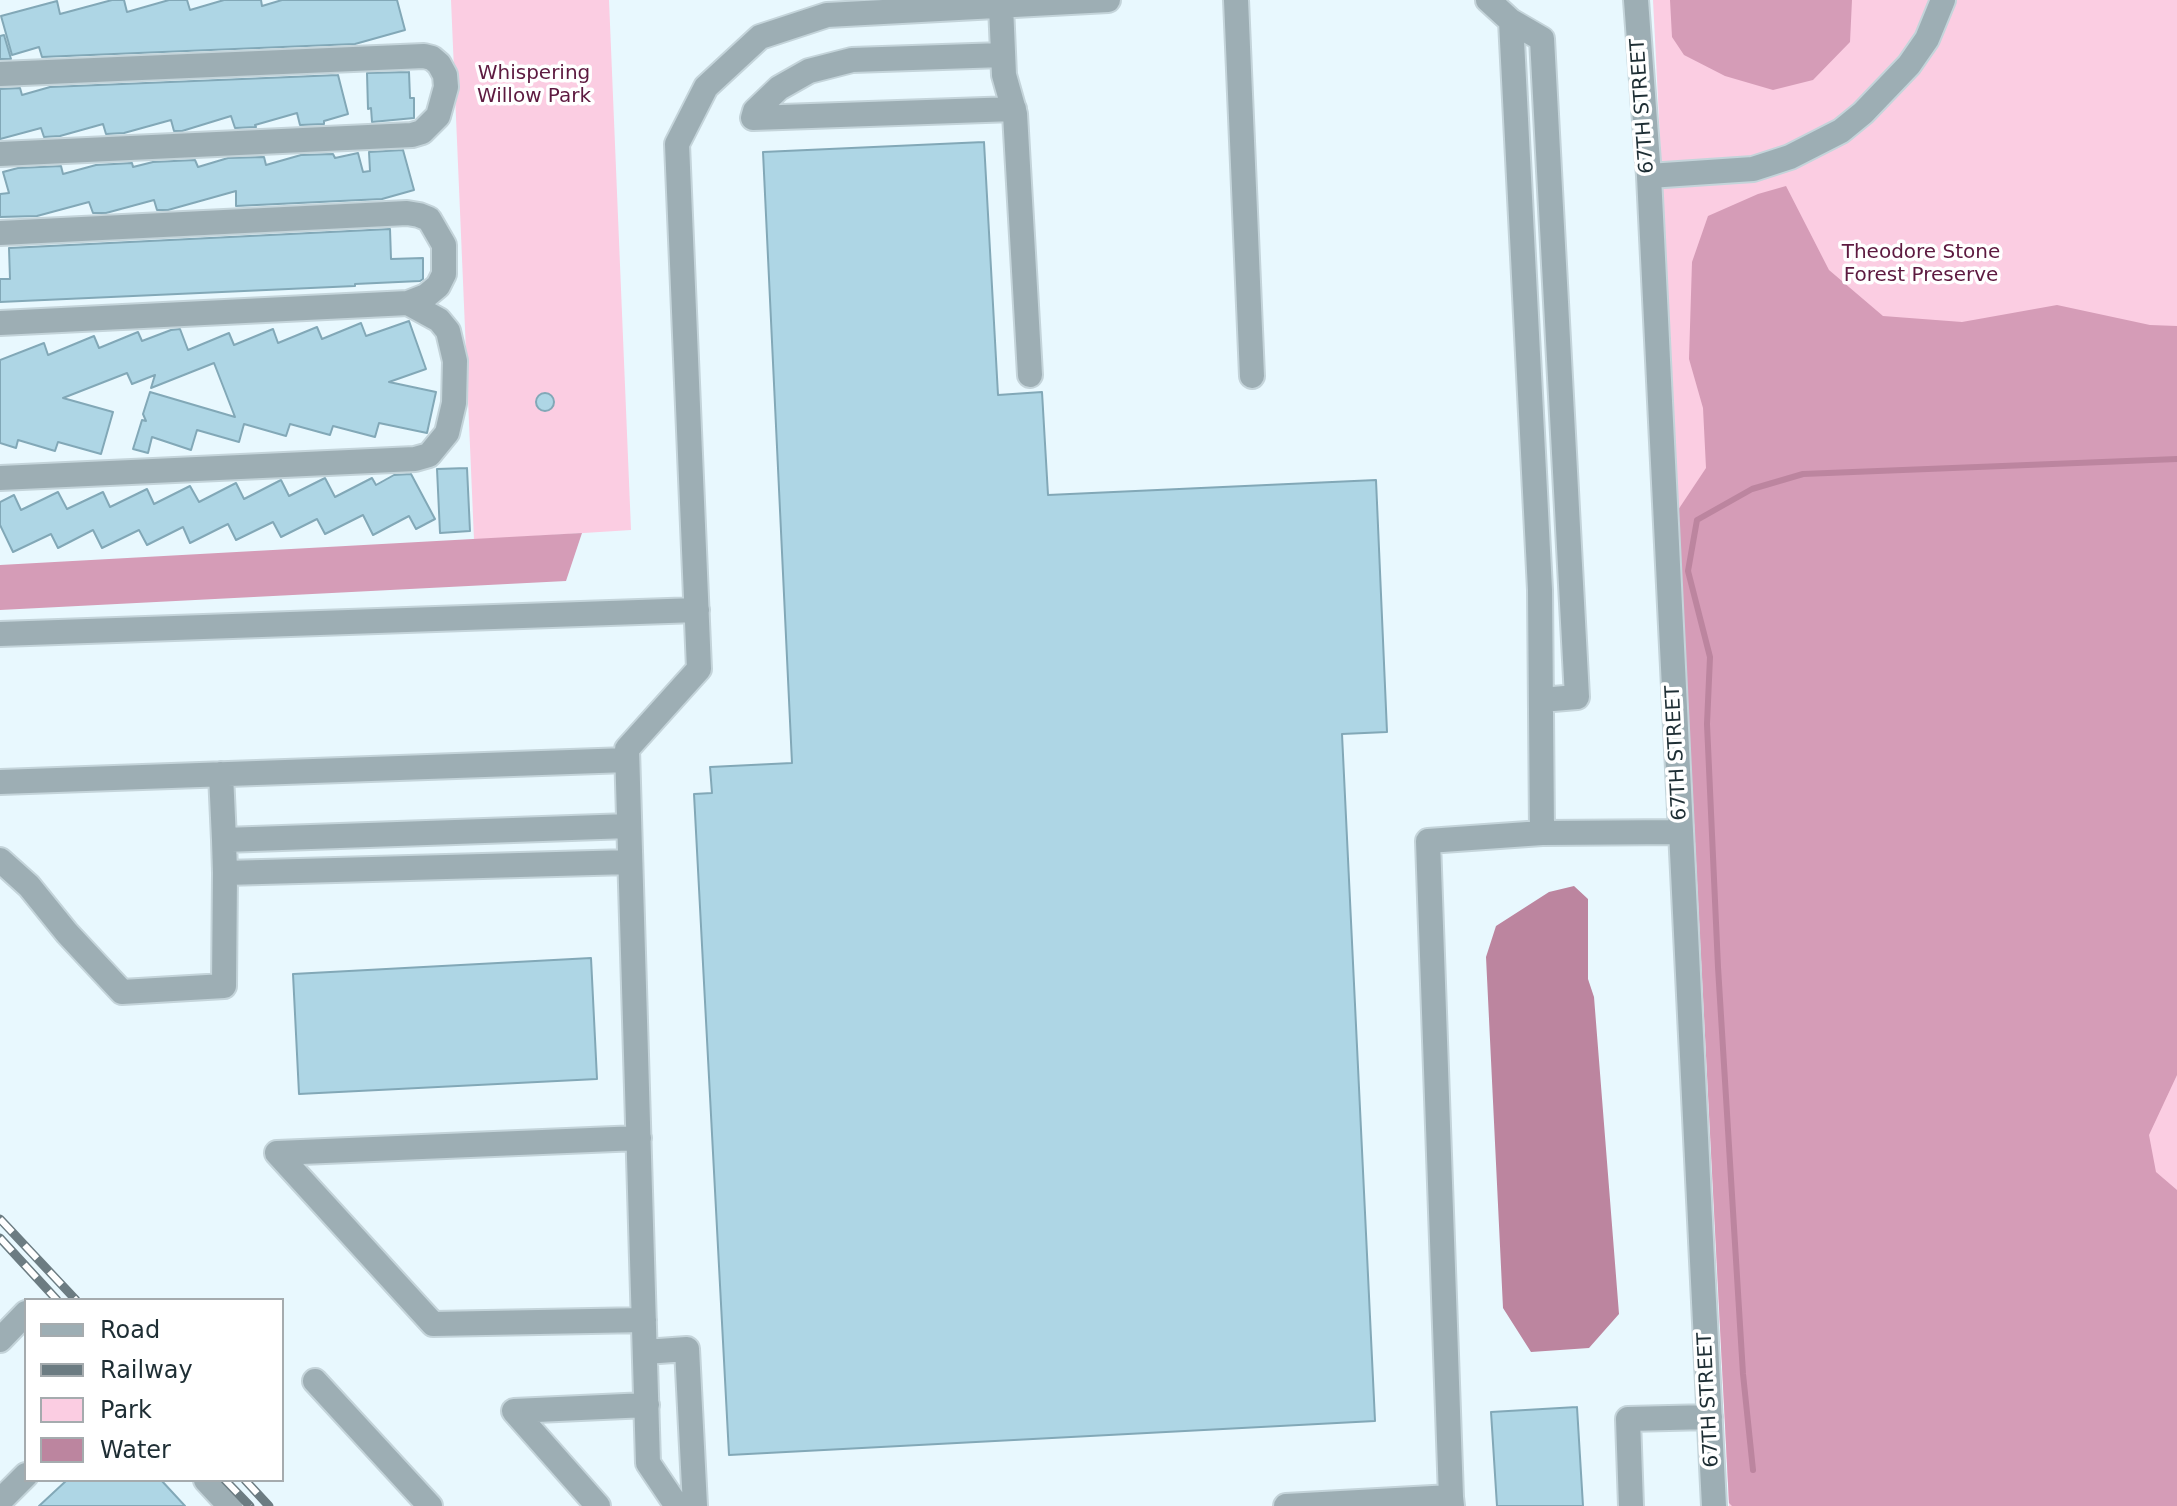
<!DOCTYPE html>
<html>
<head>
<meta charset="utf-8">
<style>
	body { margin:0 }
	#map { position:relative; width:2177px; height:1506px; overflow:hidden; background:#e8f8fe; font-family:"DejaVu Sans",sans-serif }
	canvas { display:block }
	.legend { position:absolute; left:24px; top:1298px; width:260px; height:184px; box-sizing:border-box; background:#fff; border:2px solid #a5abae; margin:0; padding:10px 14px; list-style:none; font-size:24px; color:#1e2e34 }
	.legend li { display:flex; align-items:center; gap:16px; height:40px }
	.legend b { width:40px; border:2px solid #a5abae }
</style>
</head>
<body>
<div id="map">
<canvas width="2177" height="1506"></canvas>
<ul class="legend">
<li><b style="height:10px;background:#9daeb4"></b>Road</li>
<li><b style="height:10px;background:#6c7c82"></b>Railway</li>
<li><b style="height:22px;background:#fbcde2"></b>Park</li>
<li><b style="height:22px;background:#bc859f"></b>Water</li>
</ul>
</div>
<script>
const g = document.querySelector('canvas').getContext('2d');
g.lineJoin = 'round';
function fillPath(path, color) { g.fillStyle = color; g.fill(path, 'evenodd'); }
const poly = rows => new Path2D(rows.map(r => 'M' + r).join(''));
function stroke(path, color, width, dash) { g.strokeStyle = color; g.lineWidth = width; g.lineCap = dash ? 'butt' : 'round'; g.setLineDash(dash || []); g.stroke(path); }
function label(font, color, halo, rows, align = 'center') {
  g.font = font + ' "DejaVu Sans",sans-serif'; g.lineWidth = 7; g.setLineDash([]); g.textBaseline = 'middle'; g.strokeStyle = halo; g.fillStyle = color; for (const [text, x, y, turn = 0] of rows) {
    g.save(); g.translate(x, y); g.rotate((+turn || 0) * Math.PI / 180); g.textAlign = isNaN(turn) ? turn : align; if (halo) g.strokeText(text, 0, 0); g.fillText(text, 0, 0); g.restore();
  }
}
fillPath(poly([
	[451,0,609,0,631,530,474,540],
	[1653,0,2177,0,2177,1506,1729,1506]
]), '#fbcde2');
fillPath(poly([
	[1670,0,1852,0,1850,42,1813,80,1773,90,1725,76,1684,55,1672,37],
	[1786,186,1829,270,1883,316,1962,322,2057,305,2150,325,2177,326,2177,1075,2149,1135,2156,1172,2177,1190,2177,1506,1732,1506,1729,1503,1678,510,1706,468,1703,408,1689,359,1692,262,1708,216,1758,194],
	[582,533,566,581,0,610,0,565]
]), '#d59cb7');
fillPath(poly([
	[1574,886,1588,899,1588,979,1594,997,1619,1314,1589,1348,1531,1352,1503,1308,1486,957,1496,926,1549,892]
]), '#bc859f');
stroke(poly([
	[1753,1470,1743,1374,1718,967,1707,724,1710,657,1688,571,1697,520,1752,489,1803,474,2177,459]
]), '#bc859f', 6);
const building = poly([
	[112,0,124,0,127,12,169,0,187,0,190,10,224,0,261,0,262,6,282,0,397,0,405,30,355,44,42,57,39,47,12,55,1,16,57,1,60,14,112,0],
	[4,35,11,59,0,59,0,36,4,35],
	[409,72,410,98,414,98,414,118,372,122,371,108,368,109,367,73,409,72],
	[338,75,348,114,324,121,324,124,300,125,297,113,255,125,256,127,235,128,231,116,182,131,174,131,171,120,124,133,106,134,103,124,60,136,44,137,41,128,0,139,0,89,20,88,22,95,50,87,338,75],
	[984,142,998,395,1042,392,1048,495,1376,480,1387,732,1342,734,1375,1421,729,1455,694,794,712,793,710,767,792,763,763,152,984,142],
	[403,150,414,190,382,199,236,206,236,191,168,210,157,210,154,200,106,213,93,213,89,202,37,216,0,217,0,194,9,193,3,172,18,168,61,166,63,174,96,165,132,163,133,167,153,162,195,160,198,167,228,158,264,157,266,165,301,155,333,154,335,158,358,153,363,172,370,171,369,152,403,150],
	[390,229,391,259,423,258,423,279,420,281,355,284,355,286,0,302,0,279,10,279,9,248,390,229],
	[409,321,426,369,389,382,436,392,427,433,379,423,375,437,333,426,330,435,290,424,286,436,244,424,239,442,197,430,191,450,152,437,148,453,133,449,142,420,146,421,143,414,150,392,235,417,214,363,151,388,155,375,132,384,127,373,63,398,113,412,101,454,58,442,55,451,18,440,16,448,0,443,0,360,44,343,48,355,94,336,99,348,138,332,142,341,171,330,180,329,188,350,229,333,234,345,273,329,278,343,317,327,322,339,361,323,366,336,409,321],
	'536 402a9 9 0 1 1 18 0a9 9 0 1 1-18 0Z',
	[467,468,470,531,440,533,437,469,467,468],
	[411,474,435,519,416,529,409,516,373,535,363,515,325,534,317,519,281,537,273,522,236,540,228,524,190,543,183,527,147,545,139,530,102,548,93,530,58,548,51,534,13,552,0,525,0,502,14,495,21,510,58,492,67,509,103,492,110,507,147,489,154,504,190,486,199,502,236,483,244,499,281,480,289,496,325,478,335,497,372,478,376,485,394,475,411,474],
	[591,958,597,1079,299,1094,293,974,591,958],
	[1577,1407,1583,1506,1497,1506,1491,1412,1577,1407],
	[67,1480,161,1480,185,1506,39,1506,67,1480]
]);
fillPath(building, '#aed6e5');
stroke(building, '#82a8b7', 2);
const minor = poly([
	[1236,0,1252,376],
	[1488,0,1511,21,1540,590,1542,833,1681,832],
	[1636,0,1649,176,1714,1506],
	[1001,6,1004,75,1015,114,1030,375],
	[1511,21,1542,39,1577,697,1541,700],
	[1003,55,852,60,809,71,779,88,755,111,753,118,1014,109],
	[0,74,424,56,432,58,439,64,445,75,446,87,438,116,422,132,412,135,0,154],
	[1649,176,1753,169,1790,157,1841,131,1863,113,1909,65,1927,39,1943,0],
	[0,233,407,213,419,215,429,219,444,245,444,274,438,286,426,296,408,303,439,320,448,331,455,361,454,403,447,433,429,455,415,459,0,478],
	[0,323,408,303],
	[0,634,697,610],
	[221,774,224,840],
	[0,782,627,760],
	[629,826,224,840,225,873,630,862],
	[0,860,29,886,67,933,122,992,224,986,225,873],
	[639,1138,277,1153,433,1324,644,1320],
	[0,1340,26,1313],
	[645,1352,687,1349,695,1506],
	[315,1381,430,1506],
	[206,1480,230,1506],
	[1451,1497,1428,841,1542,833],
	[2,1499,26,1475],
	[598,1506,514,1411,647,1405],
	[677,1506,648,1463,627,749,699,669,677,144,706,87,760,37,827,15,1108,0],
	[1286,1506,1451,1497,1452,1506],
	[1631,1506,1628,1419,1710,1417]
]);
stroke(minor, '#c4d4da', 28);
stroke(minor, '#9daeb4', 24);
const rail = poly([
	[0,1219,76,1300],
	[0,1238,57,1300],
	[225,1480,250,1506],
	[245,1480,269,1506]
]);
stroke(rail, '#6c7c82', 9);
stroke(rail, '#fff', 6, [18]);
label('20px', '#5d1a40', '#fff', [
	["Whispering",534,74],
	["Willow Park",534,97],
	["Theodore Stone",1921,253],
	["Forest Preserve",1921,276]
]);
label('20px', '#1e2e34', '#fff', [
	["67TH STREET",1643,106,-94],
	["67TH STREET",1677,753,-93],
	["67TH STREET",1709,1400,-93]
]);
</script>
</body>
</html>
